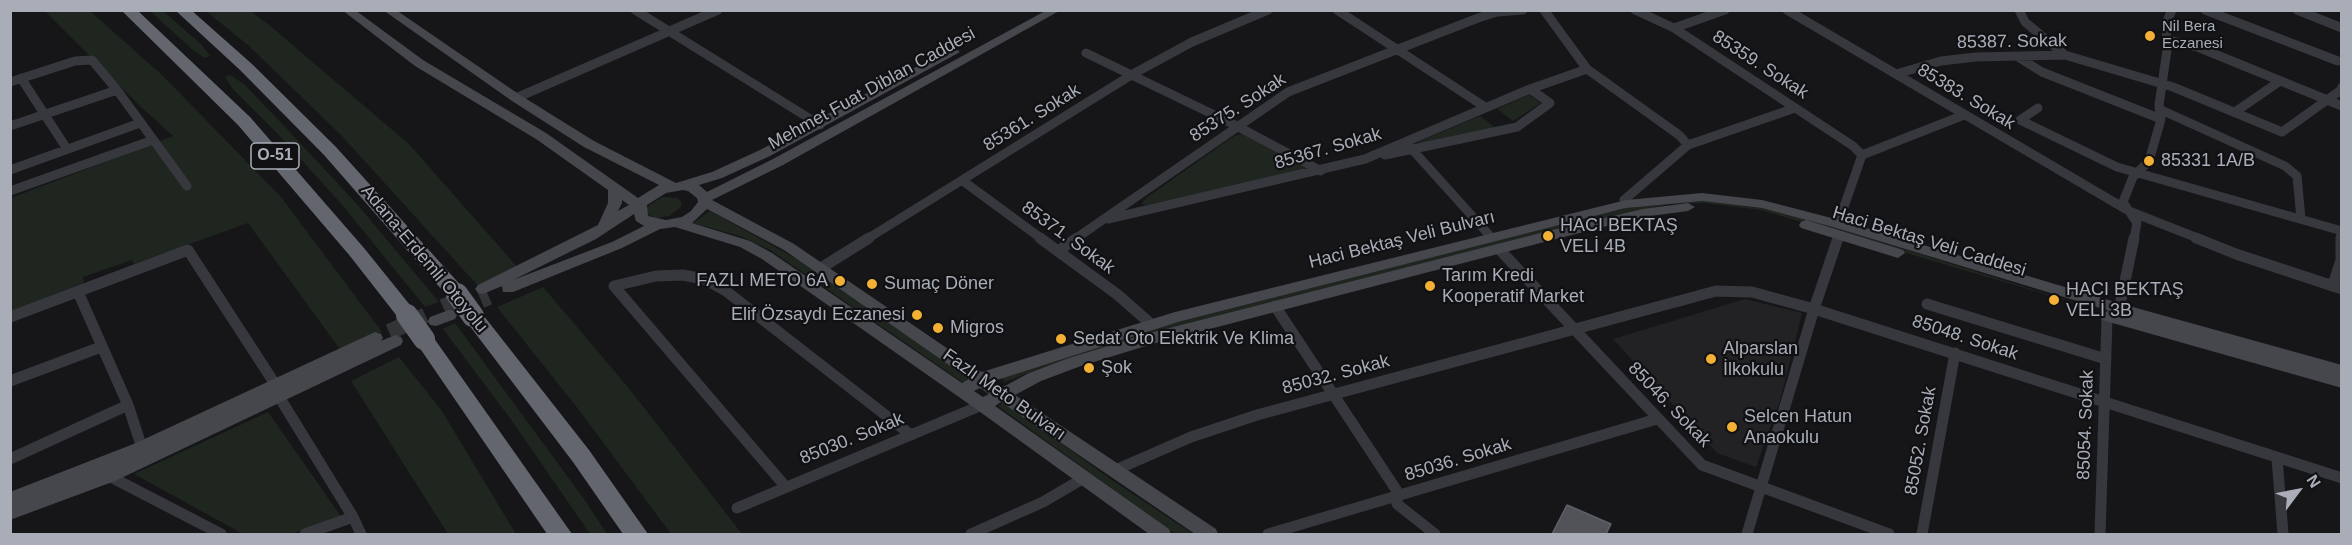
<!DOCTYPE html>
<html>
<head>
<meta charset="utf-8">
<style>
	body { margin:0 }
	#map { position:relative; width:2352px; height:545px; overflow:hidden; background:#161618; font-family:Arial,sans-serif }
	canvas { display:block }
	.frame { position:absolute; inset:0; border:12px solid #a8adb8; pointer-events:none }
	.north { position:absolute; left:2268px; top:461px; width:60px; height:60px; -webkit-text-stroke:4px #111113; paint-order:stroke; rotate:58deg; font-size:16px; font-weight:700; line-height:24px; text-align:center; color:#a8adb8 }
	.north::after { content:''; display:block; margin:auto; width:21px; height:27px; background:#a8adb8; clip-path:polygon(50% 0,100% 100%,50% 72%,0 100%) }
</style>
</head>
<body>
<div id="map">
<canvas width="2352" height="545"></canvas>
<div class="frame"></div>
<div class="north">N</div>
</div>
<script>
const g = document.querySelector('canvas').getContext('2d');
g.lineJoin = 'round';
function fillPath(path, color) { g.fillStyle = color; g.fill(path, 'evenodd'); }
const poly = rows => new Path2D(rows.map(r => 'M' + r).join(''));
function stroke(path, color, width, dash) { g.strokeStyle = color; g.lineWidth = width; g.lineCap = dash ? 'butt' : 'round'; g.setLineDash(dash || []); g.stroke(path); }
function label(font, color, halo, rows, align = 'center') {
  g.font = font + ' Arial,sans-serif'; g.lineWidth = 4.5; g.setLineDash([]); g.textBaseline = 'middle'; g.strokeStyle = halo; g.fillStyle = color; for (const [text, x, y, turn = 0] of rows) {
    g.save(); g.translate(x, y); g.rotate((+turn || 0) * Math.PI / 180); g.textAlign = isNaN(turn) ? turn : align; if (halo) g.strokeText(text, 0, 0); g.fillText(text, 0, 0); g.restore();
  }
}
fillPath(poly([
	[1745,299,1802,313,1780,401,1756,467,1717,453,1613,339]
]), '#222225');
fillPath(poly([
	[45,11,90,11,163,76,281,197,382,332,342,352,248,223,134,264,132,260,83,277,84,283,11,311,11,198,173,136,138,104],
	[150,11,163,11,202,45,210,56,205,58,193,50],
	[206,11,251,11,269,25,409,144,519,269,479,287,341,135,249,46],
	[230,75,244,84,288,130,356,203,439,302,425,307,344,207,278,134,232,88,225,77],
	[1529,95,1541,103,1513,121,1497,109],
	[1480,116,1496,128,1421,144,1418,142],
	[1243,134,1309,170,1146,205,1141,204,1146,198,1234,136],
	[663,197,678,198,682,203,681,207,669,216,657,218,648,215,646,211,649,205],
	[1703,201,1760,208,1805,218,2092,308,1761,210,1704,203,1670,204,1568,226,1165,330,1041,368,1005,382,1002,378,1163,326,1565,223,1637,206],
	[710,211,797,259,970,379,964,383,770,250,740,236,693,223],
	[543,287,628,387,742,534,671,534,579,410,497,307],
	[455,323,584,499,607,534,590,534,512,421,443,329],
	[399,357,442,411,516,534,448,534,351,381],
	[1004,402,1109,478,1193,534,1175,534,998,406],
	[268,412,342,518,291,534,243,534,134,474]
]), '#1e261f');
const building = poly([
	[1567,505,1611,524,1606,534,1552,534,1567,505]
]);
fillPath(building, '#525359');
stroke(building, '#5f6168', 1.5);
stroke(poly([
	[443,307,469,295],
	[459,310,489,297],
	[389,332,431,313]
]), '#333438', 16, [16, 8]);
stroke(poly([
	[635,10,820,125],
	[1337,10,1485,107],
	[1544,10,1587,69,1679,135,1688,145],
	[1635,10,1674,28,1853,146,1862,155],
	[1787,10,2129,211,2200,239],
	[2019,10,2025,22,2065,55],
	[2205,10,2338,61],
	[2297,10,2342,28],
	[1674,28,1725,10],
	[2166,39,2200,48,2342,106],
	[1086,53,1233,124,1321,171],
	[2018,57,2042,72,2161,119],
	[1896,74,1941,61,1976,57,2065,55,2173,87,2282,132,2341,90,2342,87],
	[21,78,67,149],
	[10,82,75,61,92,60,117,90,187,186],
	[516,98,718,10],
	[2038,108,2020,120,2117,167,2342,231],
	[2159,109,2285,166,2297,176,2301,219],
	[2235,112,2280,81],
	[10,126,117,90],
	[1410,147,1491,237],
	[1385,155,1517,127,1550,103,1530,89],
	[10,170,140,123],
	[963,181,1042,239],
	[10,191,153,140],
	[1626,204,1624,200,1688,145,1795,108],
	[1108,219,1365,159,1530,89,1587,69],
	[1838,224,1862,155,1964,115],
	[2341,230,2341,239],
	[867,239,1133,74,1192,42,1268,10],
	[1075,239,1288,92,1478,18,1497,12,1523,10],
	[1838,239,1839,235],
	[2134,239,2137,223,2123,202,2133,177,2149,161,2161,119,2159,105,2167,50,2166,23,2172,10]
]), '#37383d', 9);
stroke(poly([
	[1040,238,1118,295,1151,324],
	[2196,238,2236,254,2342,289],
	[1499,249,1702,465,1889,534],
	[1058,251,1077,238],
	[821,268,869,238],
	[2333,285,2341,260,2341,238],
	[78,292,128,405,142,448],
	[1927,304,2106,359],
	[1275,306,1397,491,1397,504,1435,534],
	[10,317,188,250,275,384],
	[10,381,101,347],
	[278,395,353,517,361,534],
	[2277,458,2283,534],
	[10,459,128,405],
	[1113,471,1191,437,1257,415,1716,291,1752,292,1814,309,2342,478],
	[109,476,221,534],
	[785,486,614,286,656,276,683,275,704,279,726,291,911,435],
	[737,508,982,405],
	[305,534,353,517],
	[971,534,1043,502,1084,478],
	[1268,534,1657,419],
	[1747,534,1814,309,1838,238],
	[1922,534,1955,353],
	[2100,534,2107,320,2120,305,2134,238]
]), '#37383d', 11);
fillPath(poly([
	[342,10,355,10,423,60,546,133,638,198,659,185,584,147,512,101,383,10,396,10,520,95,594,141,676,183,712,172,760,150,950,49,954,48,960,52,770,156,722,178,699,185,707,192,773,159,1047,10,1061,10,783,165,712,200,794,244,982,372,1175,312,1626,200,1702,193,1762,200,1843,221,2122,304,2342,365,2342,388,2102,320,2100,316,2102,312,2110,311,1833,227,1762,208,1702,201,1626,208,1178,322,994,381,1003,387,1029,373,1069,358,1150,333,1548,231,1643,209,1688,203,1695,207,1688,211,1643,217,1548,241,1152,344,1081,366,1041,381,1015,395,1216,529,1218,534,1195,534,1001,402,995,406,1169,529,1171,534,1149,534,976,409,762,259,740,247,675,227,660,229,622,248,513,292,503,292,502,286,483,294,478,293,475,289,478,285,598,225,608,203,608,190,536,139,415,66,342,10],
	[683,190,688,191,697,198,698,202,691,211,682,217,666,220,648,216,647,205,666,193,683,190],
	[622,200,629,205,618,211,622,203,622,200],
	[707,209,784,250,969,379,962,383,772,253,750,241,692,223,707,209],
	[634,214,636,221,644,226,612,242,513,280,596,239,634,214],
	[980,388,989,394,983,397,974,391,980,388],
	[1806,220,1903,250,1905,253,1898,258,1801,228,1799,225,1801,222,1806,220],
	[449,310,455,311,457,315,455,319,436,326,430,325,428,321,430,317,449,310],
	[375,332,381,334,383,338,381,341,395,335,401,337,403,341,401,345,115,481,10,520,10,492,136,443,375,332]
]), '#45474d');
fillPath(poly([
	[121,10,137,10,250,117,364,248,414,310,417,315,414,320,407,322,400,320,350,256,238,125,121,10],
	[175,10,191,10,252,64,336,147,464,289,467,294,464,299,457,301,450,299,324,155,240,70,175,10],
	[473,309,480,311,589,450,648,534,623,534,573,462,466,321,463,316,466,311,473,309],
	[424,332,431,334,572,534,547,534,417,344,414,339,417,334,424,332]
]), '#63666e');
stroke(poly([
	[457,294,473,316],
	[407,315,424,339]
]), '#63666e', 22);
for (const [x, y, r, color] of [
	[2150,36,6,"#f2b134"],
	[2149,161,6,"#f2b134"],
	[1548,236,6,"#f2b134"],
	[840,281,6,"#f2b134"],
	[872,284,6,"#f2b134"],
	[1430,286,6,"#f2b134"],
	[2054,300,6,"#f2b134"],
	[917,315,6,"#f2b134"],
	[938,328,6,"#f2b134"],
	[1061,339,6,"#f2b134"],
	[1711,359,6,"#f2b134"],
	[1089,368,6,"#f2b134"],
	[1732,427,6,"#f2b134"]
]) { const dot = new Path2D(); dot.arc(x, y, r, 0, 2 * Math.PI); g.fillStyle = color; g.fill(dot); stroke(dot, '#111113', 2); }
label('15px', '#a8adb8', '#111113', [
	["Nil Bera",2162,27],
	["Eczanesi",2162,44]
], 'left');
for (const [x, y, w] of [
	[275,156,48]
]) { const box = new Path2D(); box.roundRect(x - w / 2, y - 13, w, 26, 4.5); g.fillStyle = '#111113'; g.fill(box); stroke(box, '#a8adb8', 1.5); }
label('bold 16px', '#a8adb8', null, [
	["O-51",275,156]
]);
label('18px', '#a8adb8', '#111113', [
	["85387. Sokak",2012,42,-1],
	["85359. Sokak",1760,65,33],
	["Mehmet Fuat Diblan Caddesi",872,89,-29],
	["85383. Sokak",1966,97,31],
	["85375. Sokak",1238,108,-33],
	["85361. Sokak",1032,118,-32],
	["85367. Sokak",1328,149,-16],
	["85371. Sokak",1068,238,36],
	["Haci Bektaş Veli Bulvarı",1402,240,-14],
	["Haci Bektaş Veli Caddesi",1929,242,17],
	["Adana-Erdemli Otoyolu",424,259,50],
	["85048. Sokak",1965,338,18],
	["85032. Sokak",1336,375,-15],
	["Fazlı Meto Bulvarı",1004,395,35],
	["85046. Sokak",1669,405,46],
	["85054. Sokak",2086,425,-88],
	["85030. Sokak",852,439,-22],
	["85052. Sokak",1921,441,-80],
	["85036. Sokak",1458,460,-17]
]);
label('18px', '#a8adb8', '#111113', [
	["85331 1A/B",2161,161],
	["HACI BEKTAŞ",1560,226],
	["VELİ 4B",1560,247],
	["Tarım Kredi",1442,276],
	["Kooperatif Market",1442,297],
	["FAZLI METO 6A",828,281,"right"],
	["Sumaç Döner",884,284],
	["HACI BEKTAŞ",2066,290],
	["VELİ 3B",2066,311],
	["Elif Özsaydı Eczanesi",905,315,"right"],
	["Migros",950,328],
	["Sedat Oto Elektrik Ve Klima",1073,339],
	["Alparslan",1723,349],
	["İlkokulu",1723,370],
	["Şok",1101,368],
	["Selcen Hatun",1744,417],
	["Anaokulu",1744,438]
], 'left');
</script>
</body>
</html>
